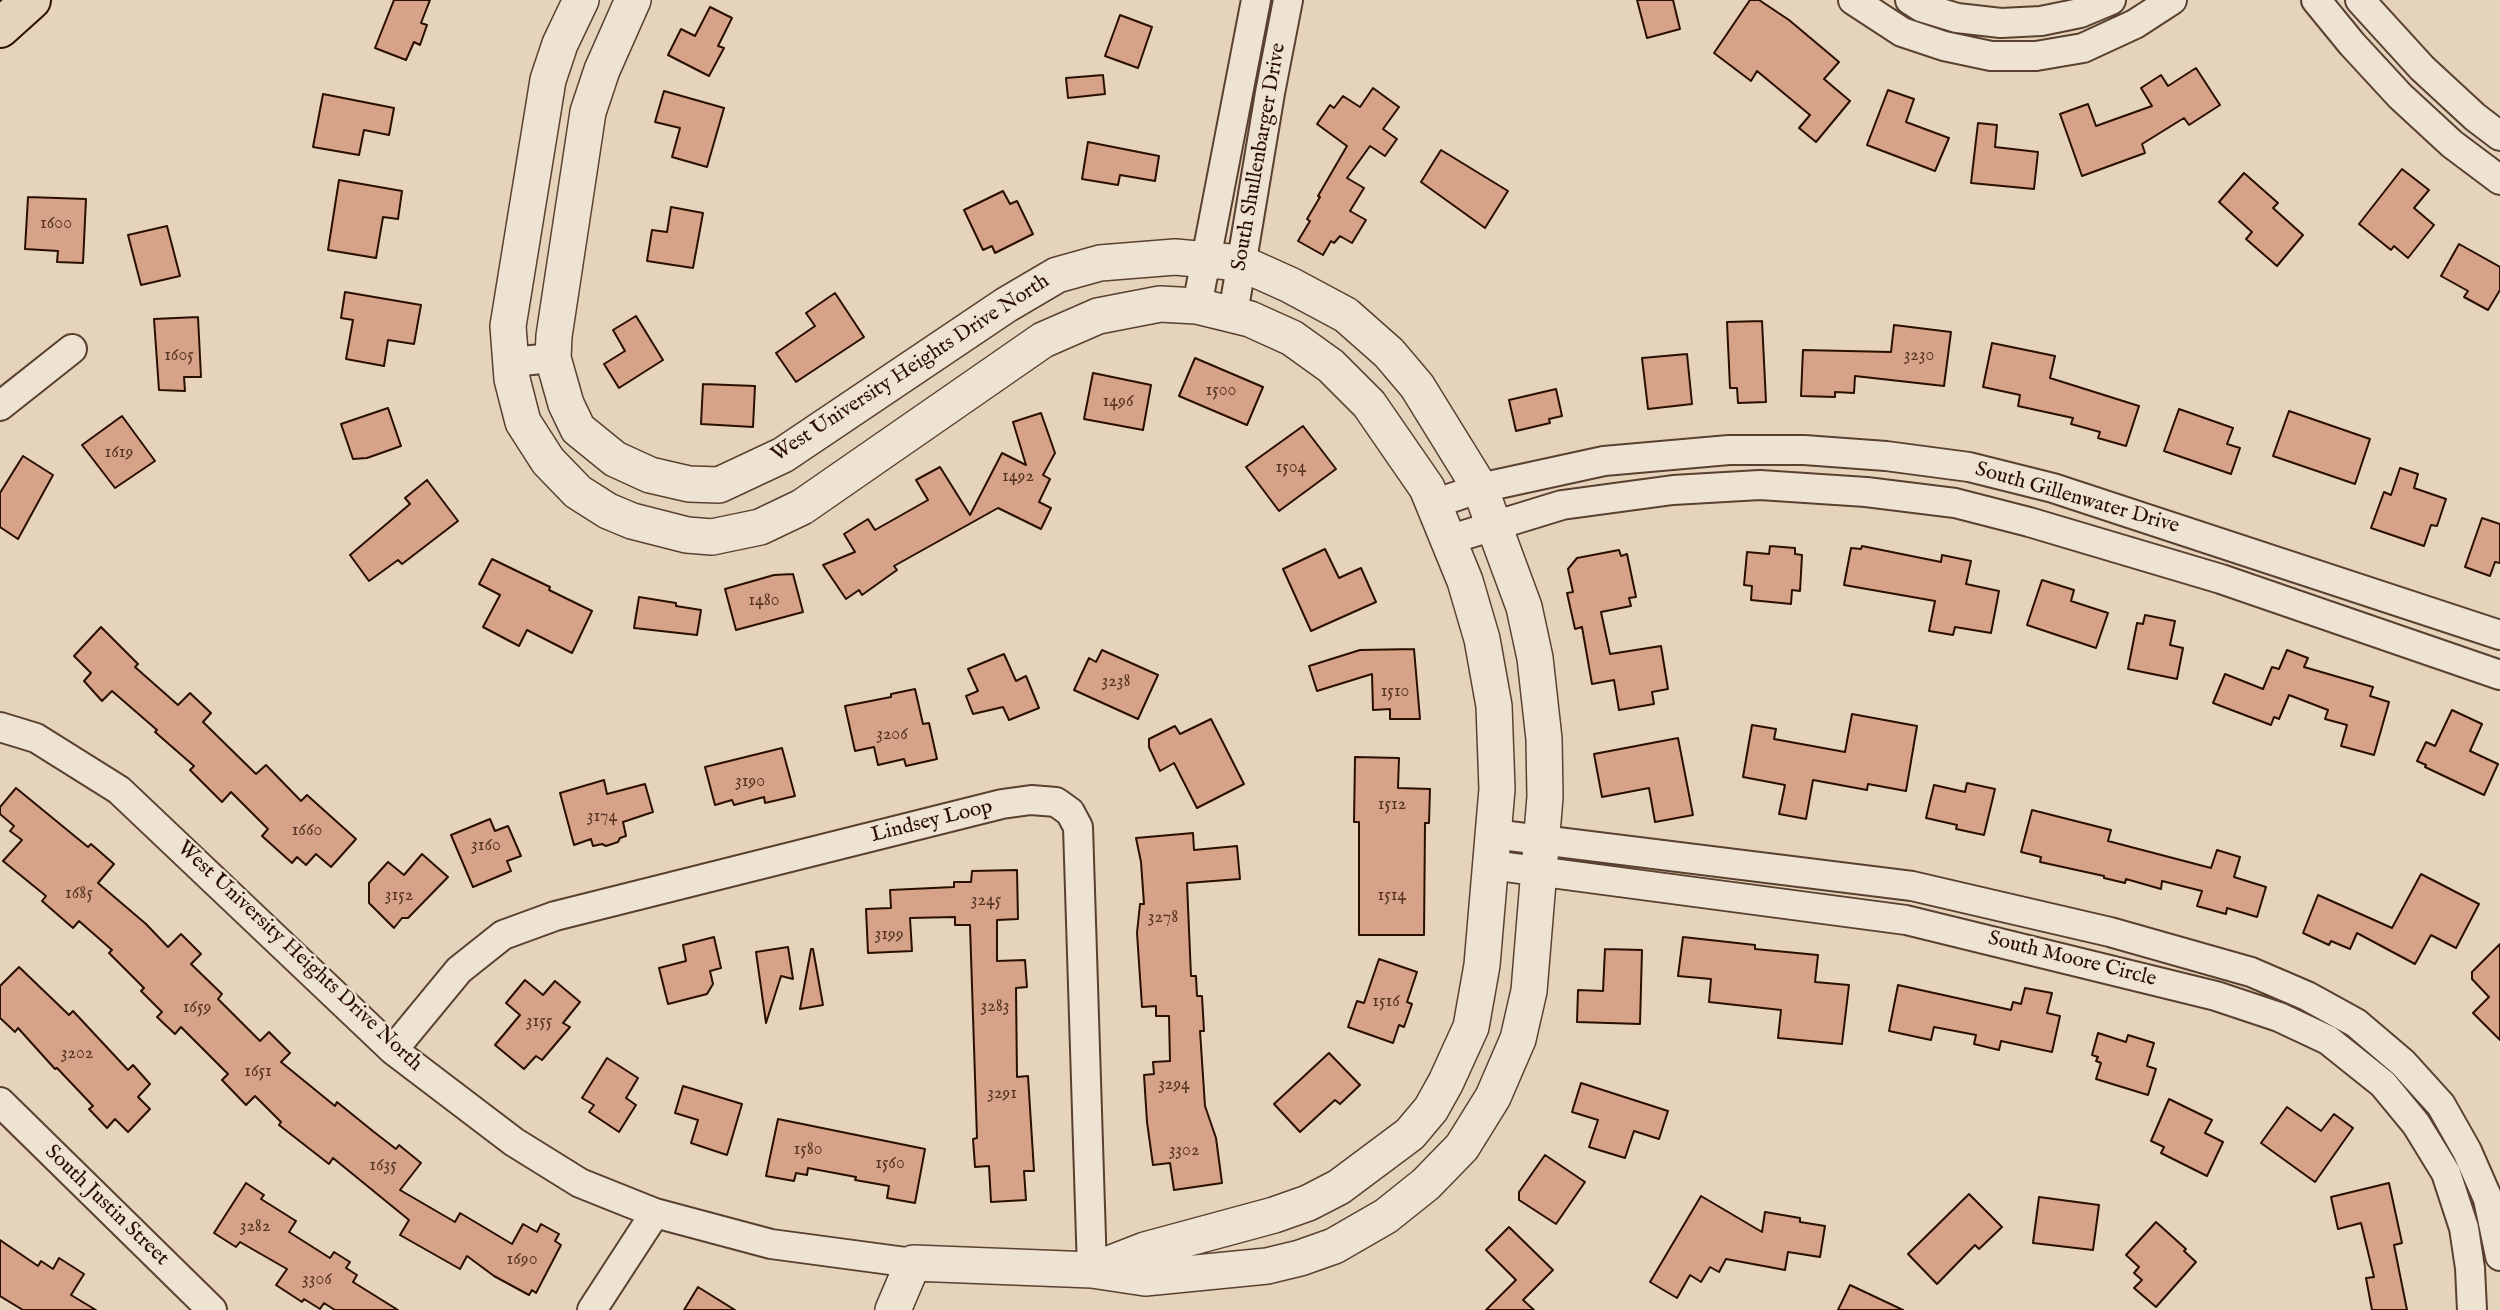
<!DOCTYPE html>
<html>
<head>
<meta charset="utf-8">
<style>
	body { margin:0 }
	canvas { display:block; background:#e5d3bb }
</style>
</head>
<body>
<canvas width="2500" height="1310"></canvas>
<script>
const g = document.querySelector('canvas').getContext('2d');
g.lineJoin = 'round';
function fillPath(path, color) { g.fillStyle = color; g.fill(path, 'evenodd'); }
const poly = rows => new Path2D(rows.map(r => 'M' + r).join(''));
function stroke(path, color, width, dash) { g.strokeStyle = color; g.lineWidth = width; g.lineCap = dash ? 'butt' : 'round'; g.setLineDash(dash || []); g.stroke(path); }
function label(font, color, halo, rows, align = 'center') {
  g.font = font + ' "IM FELL English",serif'; g.lineWidth = 5; g.setLineDash([]); g.textBaseline = 'middle'; g.strokeStyle = halo; g.fillStyle = color; for (const [text, x, y, turn = 0] of rows) {
    g.save(); g.translate(x, y); g.rotate((+turn || 0) * Math.PI / 180); g.textAlign = isNaN(turn) ? turn : align; if (halo) g.strokeText(text, 0, 0); g.fillText(text, 0, 0); g.restore();
  }
}
const building = poly([
	[394,0,430,0,421,23,427,25,420,45,414,42,406,60,375,48,394,0],
	[1637,0,1673,0,1680,29,1647,38,1637,0],
	[1750,0,1759,0,1789,20,1839,62,1824,79,1850,101,1816,142,1799,128,1810,115,1757,71,1751,81,1714,53,1750,0],
	[710,7,732,18,718,46,724,48,709,76,668,55,681,29,695,36,710,7],
	[1120,15,1152,27,1138,68,1105,56,1120,15],
	[2196,68,2220,105,2189,125,2184,118,2142,144,2145,153,2082,176,2060,114,2088,104,2096,126,2152,106,2141,88,2161,75,2168,86,2196,68],
	[1103,75,1105,94,1068,98,1066,78,1103,75],
	[1373,88,1399,107,1383,129,1397,139,1385,156,1370,146,1347,178,1364,188,1350,211,1366,220,1352,243,1340,236,1334,243,1331,241,1323,255,1298,241,1310,221,1307,219,1320,197,1318,196,1347,146,1317,124,1330,105,1334,108,1343,96,1360,107,1373,88],
	[1888,90,1914,99,1906,122,1949,138,1935,171,1867,145,1888,90],
	[664,91,724,108,707,167,672,157,680,128,655,122,664,91],
	[323,94,394,108,389,135,364,130,359,155,313,147,323,94],
	[1978,123,1997,125,1995,147,2038,152,2034,189,1971,183,1978,123],
	[1088,142,1159,156,1155,181,1120,175,1118,185,1082,179,1088,142],
	[1441,150,1508,191,1485,228,1421,182,1441,150],
	[2402,169,2429,190,2414,208,2434,225,2408,258,2394,246,2391,250,2359,224,2402,169],
	[2244,173,2278,203,2273,208,2303,235,2277,266,2246,239,2252,232,2219,202,2244,173],
	[339,180,402,191,398,219,383,217,376,258,328,250,339,180],
	[1003,191,1010,204,1017,201,1033,234,995,253,992,246,983,250,964,210,1003,191],
	[28,197,86,199,83,263,57,262,58,251,25,249,28,197],
	[671,207,703,213,693,268,647,261,652,230,667,232,671,207],
	[167,226,180,276,141,285,128,235,167,226],
	[2459,244,2500,267,2500,290,2488,310,2464,297,2468,291,2441,276,2459,244],
	[345,292,421,305,414,344,388,340,384,366,346,359,353,320,341,318,345,292],
	[835,293,864,337,796,382,776,353,815,326,806,313,835,293],
	[636,316,663,360,619,388,604,364,625,351,613,330,636,316],
	[198,317,201,377,184,377,185,391,159,390,154,319,198,317],
	[1762,321,1766,402,1738,403,1737,388,1730,388,1727,322,1762,321],
	[1894,325,1951,332,1944,386,1855,376,1854,393,1835,392,1835,397,1801,396,1803,350,1891,352,1894,325],
	[1992,343,2055,356,2050,378,2139,406,2126,446,2098,438,2100,432,2071,424,2073,418,2018,406,2020,395,1983,387,1992,343],
	[1687,354,1692,404,1648,409,1642,358,1687,354],
	[1195,358,1263,387,1247,425,1179,396,1195,358],
	[1093,373,1151,385,1143,430,1084,419,1093,373],
	[703,384,755,386,753,427,701,424,703,384],
	[1556,389,1562,416,1549,419,1550,423,1516,431,1509,400,1556,389],
	[388,408,401,446,367,458,353,459,341,424,388,408],
	[2179,409,2233,428,2227,444,2240,448,2231,474,2164,451,2179,409],
	[2289,411,2370,439,2355,484,2273,456,2289,411],
	[1041,413,1055,453,1043,475,1050,479,1039,502,1051,508,1041,529,998,508,894,566,897,570,862,595,859,590,846,599,823,565,855,552,844,534,868,519,875,530,928,500,916,480,940,467,970,515,1002,453,1026,465,1013,422,1041,413],
	[122,416,155,461,115,488,82,445,122,416],
	[1303,426,1336,469,1279,511,1246,467,1303,426],
	[23,456,53,475,18,539,0,527,0,493,23,456],
	[2400,468,2418,474,2414,488,2446,499,2437,526,2431,525,2424,546,2371,528,2384,492,2391,495,2400,468],
	[427,480,458,521,402,564,398,560,369,581,350,555,410,504,405,498,427,480],
	[2482,518,2500,524,2500,563,2495,562,2490,576,2465,567,2482,518],
	[1770,546,1795,548,1795,554,1802,555,1800,591,1792,590,1791,604,1751,600,1752,586,1744,585,1747,552,1769,554,1770,546],
	[1862,546,1941,562,1942,555,1971,561,1966,584,1999,591,1991,633,1955,627,1953,635,1929,631,1935,601,1844,585,1851,548,1861,549,1862,546],
	[1325,549,1339,578,1361,568,1376,602,1311,631,1283,569,1325,549],
	[1619,550,1621,556,1627,554,1636,597,1629,598,1631,606,1601,612,1610,654,1661,646,1668,689,1652,692,1654,704,1619,710,1614,680,1592,684,1582,627,1575,629,1567,593,1573,592,1568,569,1577,558,1619,550],
	[492,559,550,587,549,590,592,611,572,653,527,630,519,646,483,627,500,595,479,584,492,559],
	[793,574,803,612,736,630,725,589,774,575,793,574],
	[2042,580,2074,590,2071,601,2108,613,2096,648,2027,625,2042,580],
	[639,597,676,603,676,606,701,610,697,635,634,628,639,597],
	[2145,615,2175,621,2170,645,2183,648,2177,679,2128,669,2137,623,2143,624,2145,615],
	[101,627,138,664,135,667,178,705,190,693,211,713,203,722,256,774,266,765,301,801,307,795,356,839,331,867,316,854,306,865,297,857,292,863,262,836,268,829,231,792,222,802,190,770,194,766,155,732,157,730,112,691,102,701,84,681,91,673,74,656,101,627],
	[1414,649,1420,719,1390,719,1390,709,1373,710,1372,674,1317,691,1309,666,1360,650,1414,649],
	[1102,650,1158,675,1138,719,1074,690,1089,658,1096,662,1102,650],
	[2287,650,2308,658,2304,667,2373,687,2370,696,2389,702,2374,755,2341,746,2347,725,2325,719,2328,710,2289,695,2279,719,2274,717,2271,725,2213,703,2225,674,2263,689,2272,667,2279,669,2287,650],
	[1004,654,1016,681,1026,676,1039,708,1009,720,1003,707,973,714,966,696,978,691,968,669,1004,654],
	[915,689,923,724,929,723,937,759,906,766,904,759,878,765,874,747,855,751,845,706,891,697,891,694,915,689],
	[2452,710,2482,724,2470,751,2498,764,2484,795,2425,767,2426,765,2417,761,2426,742,2435,746,2452,710],
	[1852,714,1917,726,1906,791,1868,784,1867,790,1813,780,1806,819,1779,814,1785,785,1743,777,1752,725,1776,729,1774,739,1845,752,1852,714],
	[1211,719,1244,784,1197,808,1174,763,1160,771,1149,747,1149,739,1175,726,1180,734,1211,719],
	[1678,738,1693,815,1655,822,1649,788,1602,797,1594,754,1678,738],
	[782,748,795,796,765,803,764,797,734,805,732,800,715,805,705,767,782,748],
	[1355,757,1399,758,1398,788,1430,789,1429,823,1425,823,1424,935,1359,935,1359,822,1354,822,1355,757],
	[604,780,607,794,645,784,653,812,623,822,626,836,620,838,618,842,606,846,602,844,593,846,591,839,574,845,560,793,604,780],
	[1967,783,1995,789,1984,835,1956,829,1957,825,1926,818,1934,785,1965,792,1967,783],
	[16,788,88,847,91,844,114,864,98,883,146,924,168,947,181,934,201,954,191,964,222,994,218,999,260,1041,269,1032,290,1053,281,1062,335,1106,337,1102,374,1132,396,1149,399,1145,421,1163,400,1190,455,1222,460,1213,512,1244,523,1224,537,1232,541,1224,559,1234,555,1241,561,1245,536,1293,532,1290,529,1295,494,1276,467,1256,460,1269,400,1235,409,1220,333,1158,329,1164,279,1125,281,1122,255,1096,246,1105,222,1080,228,1074,181,1027,175,1034,157,1017,162,1012,141,991,144,988,109,953,112,950,79,921,73,928,42,901,46,896,3,861,22,840,10,831,14,826,0,814,0,807,16,788],
	[2032,810,2111,830,2108,841,2211,868,2217,850,2240,857,2234,877,2266,887,2257,917,2227,908,2226,914,2197,906,2202,891,2162,881,2161,889,2126,879,2125,883,2104,878,2104,876,2040,862,2041,857,2021,852,2032,810],
	[490,819,495,831,508,826,521,856,507,861,511,871,473,887,451,835,490,819],
	[1193,833,1194,850,1237,846,1240,879,1187,883,1191,976,1196,976,1197,996,1202,996,1204,1031,1200,1031,1205,1106,1216,1138,1222,1183,1174,1190,1170,1163,1153,1165,1147,1122,1144,1075,1154,1074,1153,1062,1170,1061,1169,1016,1156,1016,1156,1006,1142,1007,1137,933,1140,904,1144,904,1141,862,1136,838,1193,833],
	[422,854,448,877,408,918,402,918,394,928,369,903,369,883,388,862,404,875,422,854],
	[1017,870,1018,919,997,920,997,961,1025,960,1027,987,1016,988,1017,1077,1028,1076,1034,1171,1024,1171,1026,1200,991,1202,989,1166,975,1167,973,1139,977,1138,970,925,955,925,955,917,910,918,912,951,868,953,866,909,891,908,890,890,954,887,954,882,971,882,972,871,1017,870],
	[2421,874,2479,904,2456,948,2431,935,2415,964,2357,933,2350,949,2331,941,2329,945,2303,933,2318,895,2392,928,2421,874],
	[714,937,721,968,710,971,713,984,707,994,668,1004,659,968,686,961,683,945,714,937],
	[1683,937,1755,945,1755,949,1818,955,1815,982,1849,985,1842,1044,1778,1038,1781,1010,1709,1002,1711,979,1678,976,1683,937],
	[2500,944,2500,1040,2473,1013,2489,997,2472,979,2472,972,2500,944],
	[788,947,793,979,781,976,766,1023,756,952,788,947],
	[811,949,813,949,823,1005,800,1009,811,949],
	[1605,949,1642,950,1640,1024,1577,1022,1578,990,1603,991,1605,949],
	[1379,959,1417,972,1407,1002,1412,1004,1404,1027,1399,1025,1393,1043,1348,1027,1357,1001,1364,1003,1379,959],
	[19,967,69,1015,73,1011,128,1070,133,1065,150,1084,138,1097,150,1109,128,1132,115,1119,107,1128,89,1109,93,1106,57,1068,55,1069,18,1028,15,1032,0,1018,0,986,19,967],
	[525,980,543,995,555,981,580,1002,563,1023,570,1027,542,1060,536,1056,524,1069,495,1045,520,1015,506,1003,525,980],
	[1898,985,2011,1010,2013,1002,2021,1004,2025,988,2052,993,2047,1013,2060,1016,2052,1052,2001,1041,1999,1050,1974,1044,1976,1035,1934,1027,1931,1040,1889,1031,1898,985],
	[2098,1033,2126,1042,2128,1035,2154,1043,2147,1066,2156,1069,2148,1095,2096,1079,2101,1063,2096,1061,2098,1057,2092,1055,2098,1033],
	[1329,1053,1360,1085,1340,1104,1335,1100,1300,1132,1274,1104,1329,1053],
	[607,1058,638,1078,626,1098,636,1105,619,1132,589,1112,594,1105,582,1098,607,1058],
	[1581,1083,1668,1111,1659,1139,1634,1131,1625,1158,1589,1147,1598,1120,1572,1112,1581,1083],
	[683,1086,742,1104,727,1155,691,1143,698,1120,675,1113,683,1086],
	[2169,1099,2212,1120,2205,1133,2223,1142,2207,1176,2161,1153,2164,1147,2151,1141,2169,1099],
	[2287,1107,2321,1131,2334,1114,2353,1128,2315,1182,2261,1143,2287,1107],
	[778,1119,925,1149,915,1203,887,1198,889,1186,855,1180,856,1177,808,1168,807,1175,796,1173,794,1181,766,1176,778,1119],
	[1545,1155,1585,1182,1556,1224,1519,1200,1519,1192,1545,1155],
	[246,1183,264,1195,261,1199,296,1221,289,1232,330,1258,334,1252,350,1262,346,1268,357,1275,353,1282,398,1310,335,1310,324,1303,320,1309,304,1299,302,1302,276,1285,287,1269,240,1242,236,1247,214,1233,246,1183],
	[2389,1183,2402,1243,2394,1245,2407,1310,2372,1310,2366,1278,2374,1277,2361,1223,2338,1229,2331,1197,2389,1183],
	[1969,1194,2002,1227,1979,1249,1975,1245,1937,1284,1908,1254,1969,1194],
	[1701,1196,1762,1232,1765,1212,1800,1218,1800,1222,1825,1226,1820,1257,1788,1252,1785,1270,1726,1259,1719,1272,1710,1267,1701,1282,1690,1275,1677,1298,1650,1282,1701,1196],
	[2039,1197,2099,1205,2093,1250,2033,1243,2039,1197],
	[2156,1222,2186,1249,2184,1251,2196,1262,2156,1307,2134,1288,2142,1280,2134,1273,2139,1267,2126,1255,2156,1222],
	[1509,1227,1553,1270,1523,1300,1534,1310,1486,1310,1516,1280,1486,1250,1509,1227],
	[0,1240,38,1266,41,1261,53,1269,59,1258,84,1274,71,1295,96,1310,23,1310,0,1296,0,1240],
	[1850,1285,1903,1310,1838,1310,1850,1285],
	[698,1287,735,1310,684,1310,698,1287]
]);
fillPath(building, '#d6a288');
stroke(building, '#2a0f00', 2);
const minor = poly([
	[1853,0,1902,32,1944,46,1991,56,2036,56,2083,48,2135,24,2172,0],
	[1910,0,1921,7,1957,18,2001,23,2041,21,2080,13,2111,0],
	[2316,0,2352,44,2400,96,2452,144,2500,180],
	[2360,0,2422,68,2475,117,2500,136],
	[1197,306,1256,0],
	[1233,314,1270,93,1288,0],
	[511,362,553,358],
	[0,406,72,349],
	[1434,504,1480,488,1604,461,1729,450,1804,450,1886,456,1969,467,2053,488,2500,635],
	[1448,540,1562,505,1673,490,1760,485,1866,492,1955,503,2029,522,2221,579,2500,675],
	[0,727,36,738,119,790,393,1050,514,1142,580,1183,655,1213,771,1244,913,1263],
	[1493,834,1912,886,2110,932,2251,972,2307,996,2356,1023,2403,1063,2441,1105,2467,1151,2488,1199,2500,1256],
	[1491,865,1906,920,2216,996,2279,1017,2328,1040,2383,1084,2416,1124,2446,1173,2464,1228,2470,1268,2472,1310],
	[393,1050,459,970,503,935,555,916,1002,804,1031,800,1056,802,1070,812,1078,827,1092,1270],
	[0,1102,212,1310],
	[592,1310,655,1213]
]);
const tertiary = poly([
	[581,0,560,44,548,80,508,326,512,379,523,422,548,461,578,492,608,511,632,521,687,535,712,537,760,527,802,507,1043,340,1098,316,1160,304,1197,306,1250,319,1292,338,1331,366,1369,404,1427,488,1465,581,1482,639,1494,706,1497,789,1482,965,1471,1027,1446,1082,1431,1109,1410,1134,1339,1187,1308,1203,1274,1215,1145,1250,1096,1269],
	[633,0,602,70,588,112,554,336,553,358,566,404,578,429,615,459,650,475,689,484,719,485,783,455,1006,305,1057,275,1100,263,1175,257,1241,263,1290,285,1346,315,1389,353,1417,386,1480,488,1524,607,1535,658,1544,739,1545,797,1529,991,1518,1039,1493,1097,1462,1147,1426,1184,1386,1216,1334,1246,1300,1258,1267,1266,1145,1278,1092,1270,913,1263,893,1310]
]);
const motorway = poly([
	[0,28,31,0]
]);
stroke(minor, '#59402f', 32);
stroke(tertiary, '#59402f', 38);
stroke(motorway, '#2a0f00', 42);
stroke(minor, '#eee2d3', 28);
stroke(tertiary, '#eee2d3', 35);
stroke(motorway, '#e5d3bb', 38);
label('18px', '#553422', null, [
	["1600",56,224],
	["1605",179,356],
	["3230",1919,356],
	["1500",1221,391],
	["1496",1118,402],
	["1619",119,453],
	["1504",1291,468],
	["1492",1018,477],
	["1480",764,601],
	["3238",1116,682],
	["1510",1395,692],
	["3206",892,735],
	["3190",750,782],
	["1512",1392,805],
	["3174",602,817],
	["1660",307,831],
	["3160",486,846],
	["1685",79,894],
	["3152",399,896],
	["1514",1392,896],
	["3245",986,901],
	["3278",1163,918],
	["3199",889,935],
	["1516",1386,1002],
	["3283",995,1007],
	["1659",197,1008],
	["3155",539,1022],
	["3202",77,1054],
	["1651",258,1072],
	["3294",1174,1085],
	["3291",1002,1094],
	["1580",808,1150],
	["3302",1184,1151],
	["1560",890,1164],
	["1635",383,1166],
	["3282",255,1227],
	["1690",522,1260],
	["3306",317,1280]
]);
label('21px', '#2a0f00', '#eee2d3', [
	["South Shullenbarger Drive",1260,157,-80],
	["West University Heights Drive North",911,369,-33],
	["South Gillenwater Drive",2077,499,16],
	["Lindsey Loop",932,822,-14],
	["West University Heights Drive North",299,957,43],
	["South Moore Circle",2072,960,14],
	["South Justin Street",106,1206,44]
]);
</script>
</body>
</html>
